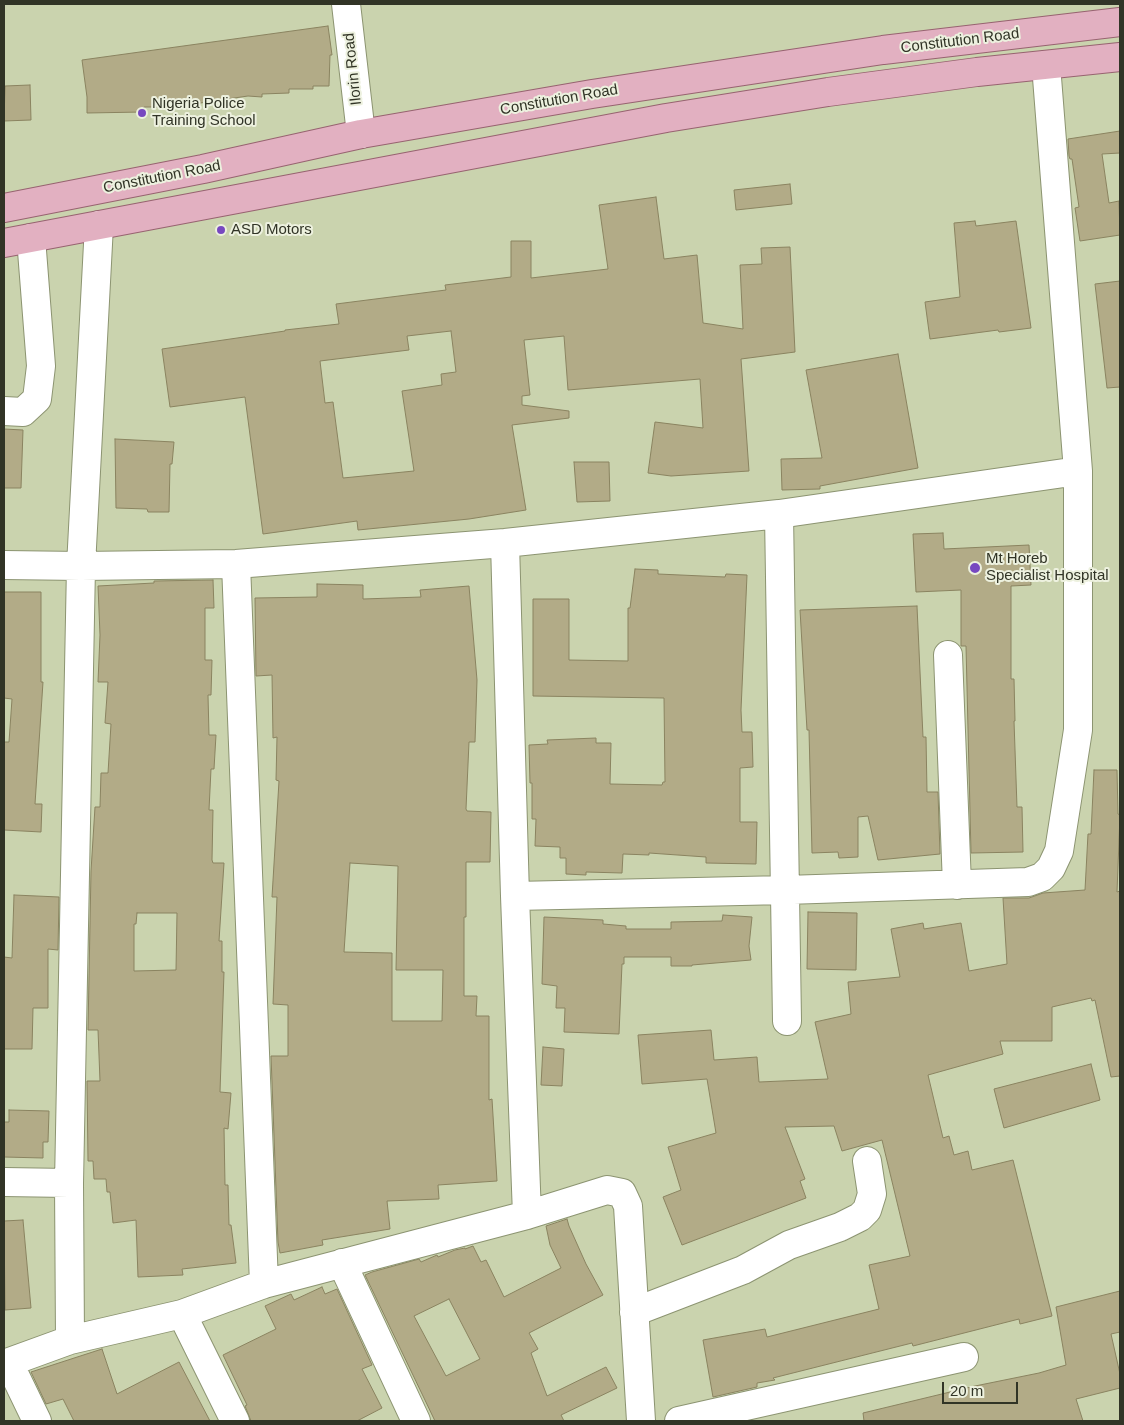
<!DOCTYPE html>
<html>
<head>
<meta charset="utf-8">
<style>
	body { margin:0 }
	#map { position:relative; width:1124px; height:1425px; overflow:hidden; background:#cad3ae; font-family:Helvetica,sans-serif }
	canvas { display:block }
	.frame { position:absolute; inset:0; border:5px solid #313426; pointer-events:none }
	.scale { position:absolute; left:942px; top:1382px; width:76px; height:22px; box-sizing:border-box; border:2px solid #313426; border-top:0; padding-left:6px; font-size:15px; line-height:18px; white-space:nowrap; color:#313426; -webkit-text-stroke:4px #edf1df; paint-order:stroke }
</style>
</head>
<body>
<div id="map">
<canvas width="1124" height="1425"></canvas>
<div class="frame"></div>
<div class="scale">20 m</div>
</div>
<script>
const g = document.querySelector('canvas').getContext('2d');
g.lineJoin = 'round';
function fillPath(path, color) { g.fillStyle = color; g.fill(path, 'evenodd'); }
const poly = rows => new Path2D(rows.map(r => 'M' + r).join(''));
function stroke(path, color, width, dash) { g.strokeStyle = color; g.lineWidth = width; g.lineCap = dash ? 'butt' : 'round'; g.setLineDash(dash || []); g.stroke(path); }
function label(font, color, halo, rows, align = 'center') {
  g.font = font + ' Helvetica,sans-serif'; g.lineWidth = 4; g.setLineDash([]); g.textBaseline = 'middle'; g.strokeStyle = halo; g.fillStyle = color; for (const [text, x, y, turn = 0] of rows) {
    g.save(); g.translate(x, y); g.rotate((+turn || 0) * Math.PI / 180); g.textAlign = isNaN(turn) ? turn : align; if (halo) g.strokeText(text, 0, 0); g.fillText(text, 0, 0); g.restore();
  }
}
const building = poly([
	[328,26,332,55,330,55,329,86,313,86,313,89,289,89,289,93,262,94,262,97,248,96,173,107,144,107,143,112,87,113,87,97,82,60,328,26],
	[30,85,31,120,4,121,5,86,30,85],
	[1120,131,1120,153,1102,154,1109,203,1119,201,1120,235,1080,241,1075,208,1079,207,1072,159,1070,159,1069,156,1068,139,1120,131],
	[790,184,792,204,736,210,734,190,790,184],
	[656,197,664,259,697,255,703,323,743,329,740,265,762,264,761,248,790,247,795,352,741,359,749,471,671,476,648,473,655,422,703,428,700,379,568,390,564,336,524,340,530,395,522,396,522,405,569,411,569,418,512,425,526,510,469,519,358,530,357,521,263,534,245,397,170,407,162,349,285,331,285,330,339,324,336,304,446,290,445,285,511,277,511,241,531,241,531,278,608,269,599,205,656,197],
	[451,331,456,372,441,374,442,385,402,391,414,471,343,478,333,402,325,403,320,361,409,350,407,336,451,331],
	[975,221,976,226,1016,221,1031,328,999,332,998,330,930,339,925,302,960,297,954,223,975,221],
	[1120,281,1120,387,1107,388,1095,284,1120,281],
	[898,354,918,468,820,486,820,489,782,490,781,459,822,458,806,370,898,354],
	[4,429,23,430,21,488,4,488,4,429],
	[115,439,174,442,172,464,170,464,169,512,148,512,147,509,116,508,115,439],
	[574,462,609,462,610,501,577,502,574,462],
	[943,533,944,549,1029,545,1031,585,1011,586,1011,679,1014,679,1015,721,1014,721,1017,807,1022,807,1023,852,971,853,966,646,961,646,961,590,916,592,913,534,943,533],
	[635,569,658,570,658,574,725,577,726,574,747,575,741,710,742,732,752,732,753,767,740,768,740,822,757,822,756,864,706,863,706,857,649,853,649,855,623,854,622,873,586,872,586,875,566,874,566,858,560,858,560,847,535,846,536,819,532,819,532,783,530,783,529,745,548,744,547,740,596,738,596,743,611,743,610,784,662,785,663,782,665,782,664,698,533,696,533,599,569,599,569,660,628,661,628,608,630,608,635,569],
	[213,580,214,608,205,608,205,660,212,660,211,695,208,695,209,735,216,735,214,769,211,769,209,810,213,810,212,860,213,863,224,863,219,941,222,941,222,972,224,972,220,1092,231,1093,228,1129,224,1128,225,1185,228,1185,229,1225,231,1225,236,1263,182,1269,183,1275,138,1277,136,1220,113,1223,110,1192,107,1192,106,1179,94,1179,93,1161,88,1161,87,1081,100,1081,98,1030,88,1030,91,871,95,807,100,807,101,773,108,773,111,724,105,723,108,682,98,682,100,635,98,586,154,583,154,581,213,580],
	[137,913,177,913,176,970,134,971,134,924,136,924,137,913],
	[317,584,363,585,363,599,421,597,420,590,469,586,477,680,475,742,469,742,466,809,467,811,491,812,490,862,466,862,466,917,464,917,464,996,477,996,476,1016,489,1016,489,1100,492,1099,497,1181,438,1185,439,1199,387,1201,390,1229,322,1240,323,1245,280,1253,278,1242,271,1056,288,1056,288,1005,273,1004,277,897,272,897,279,781,276,780,277,737,273,738,272,675,256,676,255,598,317,597,317,584],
	[350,863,398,866,396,970,443,970,442,1021,392,1021,392,953,344,952,350,863],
	[4,592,41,592,41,682,43,682,35,804,42,804,41,832,4,830,4,742,9,742,12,699,4,698,4,592],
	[917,606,923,737,926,737,927,792,938,792,940,854,878,860,868,816,858,817,858,857,839,858,838,852,812,853,809,730,807,730,800,610,917,606],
	[1094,770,1117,770,1118,814,1120,815,1117,892,1120,891,1120,1076,1111,1077,1095,1000,1092,1001,1091,998,1052,1007,1052,1041,1000,1041,1003,1054,928,1075,943,1138,949,1136,954,1155,968,1151,972,1170,1013,1160,1052,1316,1020,1324,1019,1319,913,1346,912,1343,773,1378,775,1380,757,1383,757,1387,713,1397,703,1340,765,1329,767,1337,879,1309,869,1265,910,1256,882,1140,842,1151,834,1126,785,1127,805,1179,800,1181,806,1198,682,1245,663,1197,681,1190,668,1147,716,1133,707,1079,642,1084,638,1035,711,1030,714,1060,757,1057,759,1082,828,1079,815,1022,851,1014,848,982,900,977,891,929,923,923,924,929,961,923,969,971,1007,964,1003,898,1029,898,1043,893,1085,890,1088,834,1091,834,1094,770],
	[14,895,59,897,58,950,48,949,48,1008,33,1008,32,1049,4,1049,4,957,12,958,14,895],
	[808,912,857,913,856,970,807,969,808,912],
	[723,915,752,917,749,946,751,960,692,965,692,966,671,966,671,957,624,957,624,964,622,964,619,1034,564,1032,565,1008,556,1008,557,986,542,984,544,917,603,920,603,924,626,926,626,929,671,929,671,922,722,921,723,915],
	[543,1047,564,1049,562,1086,541,1085,543,1047],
	[1091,1064,1100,1100,1004,1128,994,1089,1091,1064],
	[9,1110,49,1111,48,1142,43,1142,43,1158,4,1157,4,1122,9,1122,9,1110],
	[567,1219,569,1226,586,1264,603,1295,529,1333,538,1349,531,1353,547,1396,606,1367,617,1388,561,1415,564,1421,435,1421,365,1275,372,1272,419,1259,421,1262,437,1255,438,1257,455,1250,465,1248,465,1249,473,1246,481,1262,486,1260,504,1297,561,1268,550,1245,546,1226,567,1219],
	[449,1299,480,1359,446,1376,414,1316,449,1299],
	[23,1220,31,1308,5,1310,4,1221,23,1220],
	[322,1287,325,1294,337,1289,372,1365,362,1369,382,1408,357,1421,251,1421,245,1406,247,1405,223,1355,276,1329,265,1306,291,1294,294,1300,322,1287],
	[1120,1291,1120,1332,1111,1334,1120,1374,1120,1388,1076,1399,1083,1421,864,1421,863,1413,975,1386,1039,1373,1066,1365,1056,1307,1120,1291],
	[102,1349,117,1394,179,1362,210,1421,74,1421,63,1399,46,1404,31,1372,102,1349]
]);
fillPath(building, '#b2ab87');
stroke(building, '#8a8360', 1);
const minor = poly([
	[346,4,361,134],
	[4,411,23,412,37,399,41,366,31,238],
	[779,514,787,1021],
	[505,543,515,896,527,1215],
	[236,564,264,1284],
	[4,565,81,566,236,564,505,543,779,514,1078,471],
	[948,655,957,885],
	[515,896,786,890,1028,882,1042,877,1051,868,1059,851,1078,730,1078,471,1046,65],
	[4,1182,69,1183],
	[342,1263,416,1421],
	[634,1312,743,1270,789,1245,840,1227,860,1217,867,1210,872,1194,867,1161],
	[182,1314,235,1421],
	[70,1340,69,1183,81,566,99,225],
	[9,1363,37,1421],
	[4,1364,70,1340,182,1314,264,1284,527,1215,607,1190,622,1193,628,1206,641,1421],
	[679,1421,964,1357]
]);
const major = poly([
	[4,208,203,169,361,134,592,94,883,50,1120,22],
	[4,243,666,118,828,92,977,72,1120,57]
]);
stroke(minor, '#8c9471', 30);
stroke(major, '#976370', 30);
stroke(minor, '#fff', 28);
stroke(major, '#e2b0c1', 28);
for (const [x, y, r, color] of [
	[142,113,5,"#7748c0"],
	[221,230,5,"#7748c0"],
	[975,568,6,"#7748c0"]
]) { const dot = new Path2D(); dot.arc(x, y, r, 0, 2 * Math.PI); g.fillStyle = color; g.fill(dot); stroke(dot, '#edf1df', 2); }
label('15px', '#313426', '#edf1df', [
	["Constitution Road",960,41,-7],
	["Ilorin Road",353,69,-96],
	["Constitution Road",559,100,-10],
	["Constitution Road",162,177,-11]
]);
label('15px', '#313426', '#edf1df', [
	["Nigeria Police",152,104],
	["Training School",152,121],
	["ASD Motors",231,230],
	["Mt Horeb",986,559],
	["Specialist Hospital",986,576]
], 'left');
</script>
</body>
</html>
